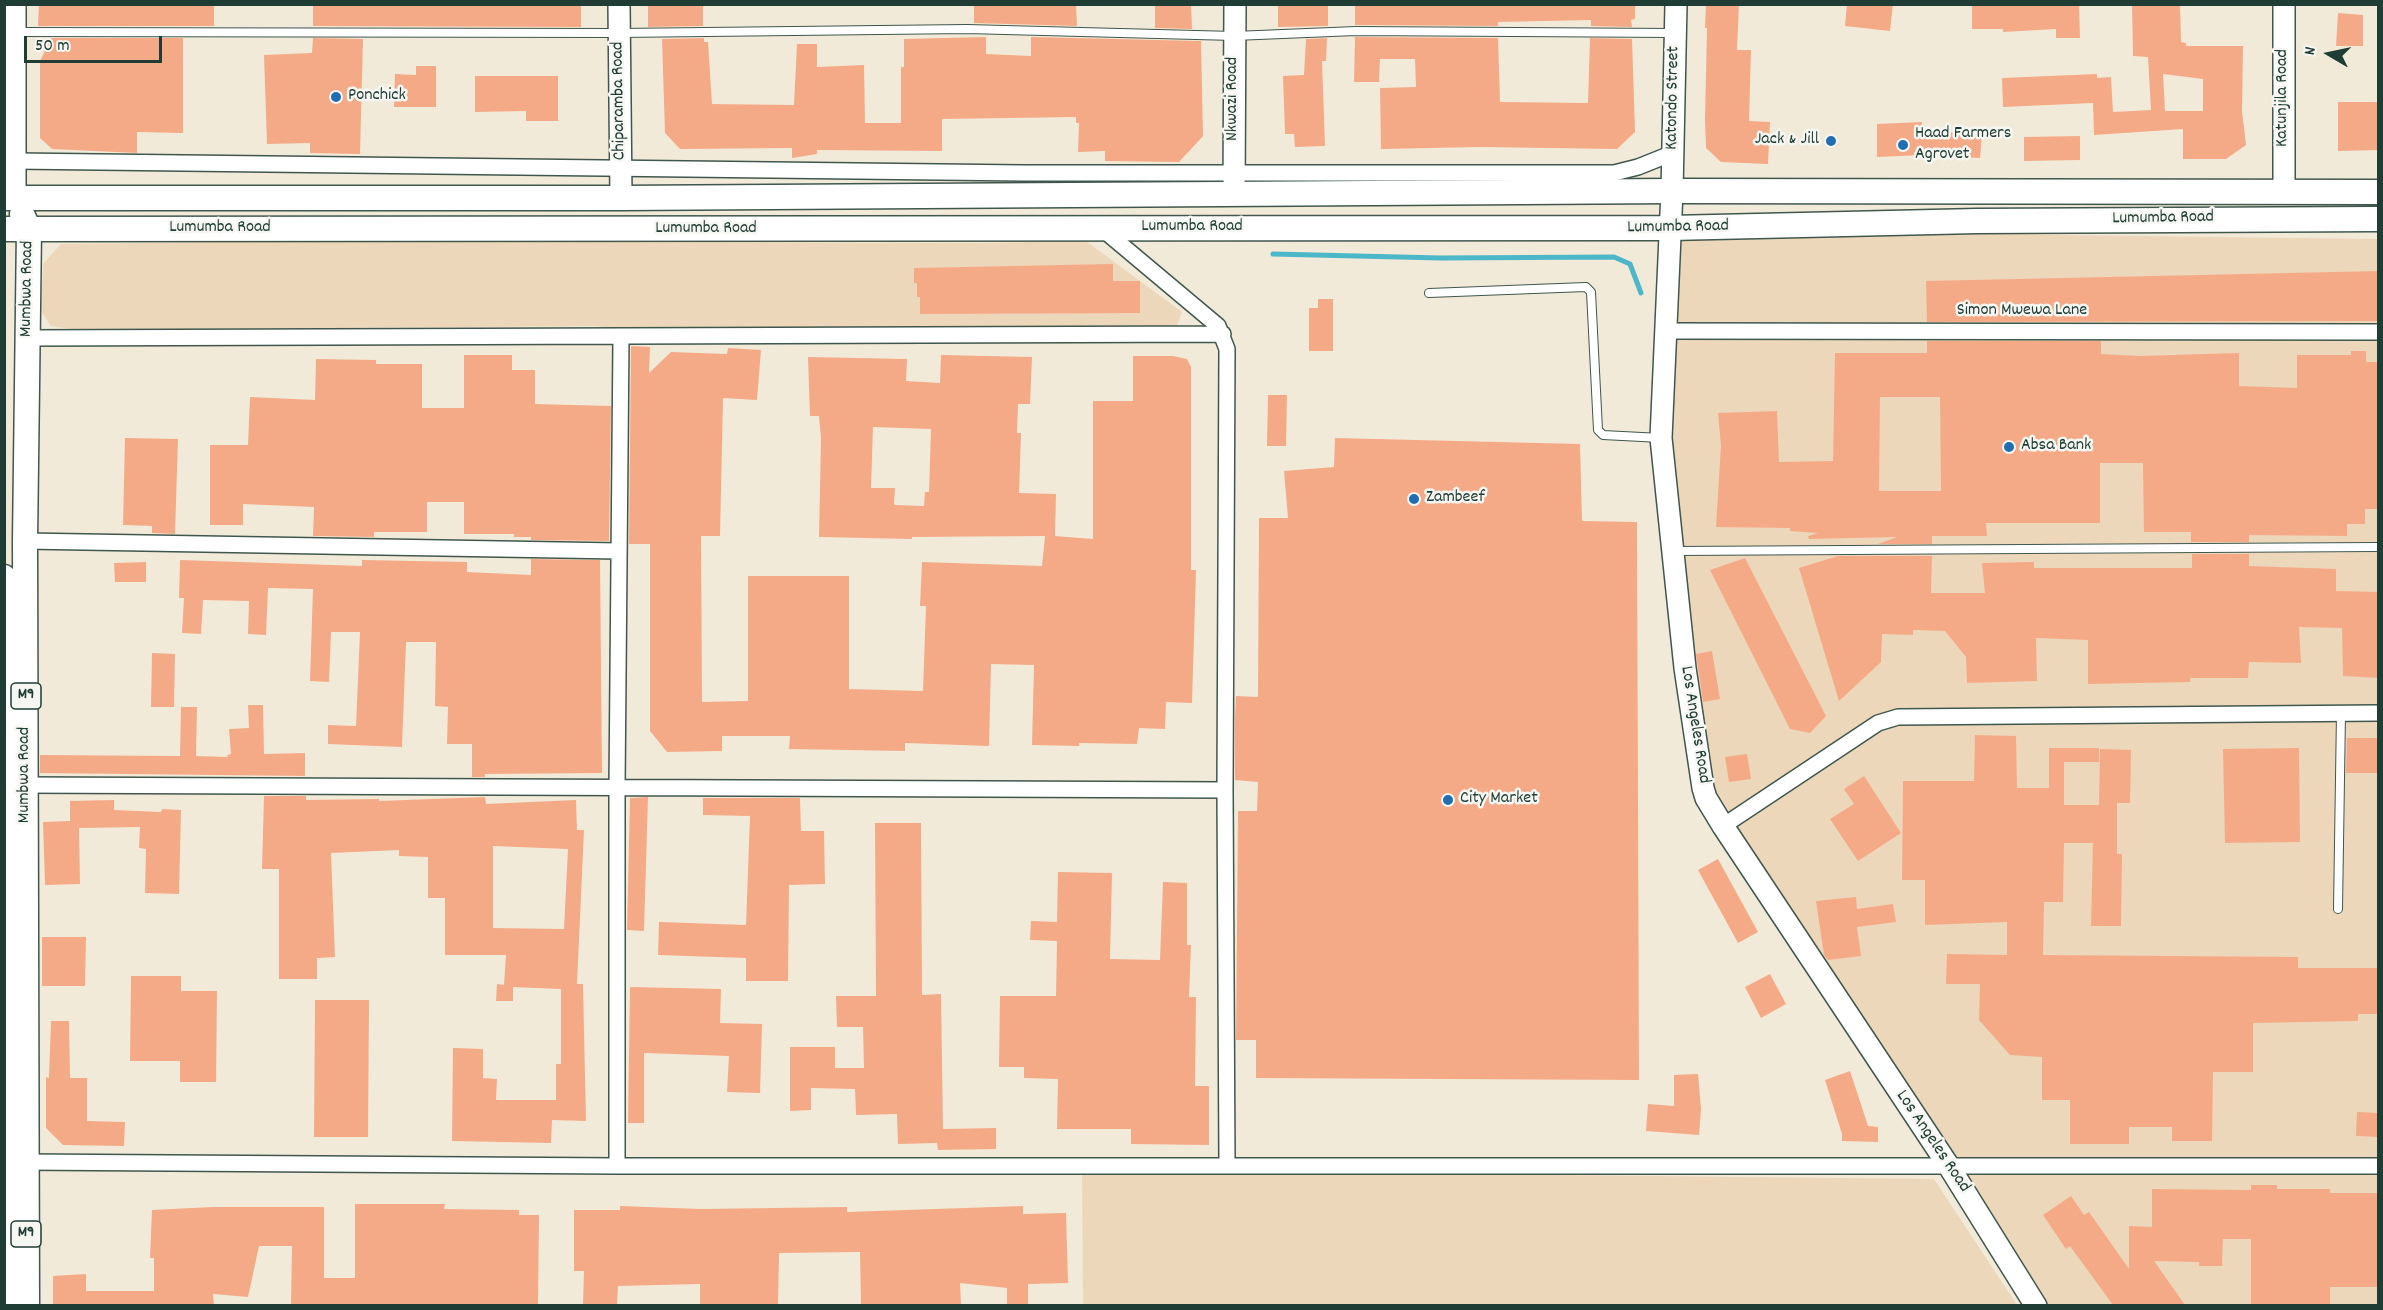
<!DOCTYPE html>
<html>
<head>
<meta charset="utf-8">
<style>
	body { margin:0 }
	#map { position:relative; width:2383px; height:1310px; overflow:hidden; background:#f2ead8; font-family:Dekko,sans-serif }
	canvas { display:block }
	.frame { position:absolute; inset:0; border:6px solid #1f3d34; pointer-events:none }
	.north { position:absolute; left:2299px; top:24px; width:60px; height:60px; -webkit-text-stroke:4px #f6f6f2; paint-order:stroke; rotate:279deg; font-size:16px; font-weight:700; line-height:24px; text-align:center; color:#1f3d34 }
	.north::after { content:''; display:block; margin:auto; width:21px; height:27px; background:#1f3d34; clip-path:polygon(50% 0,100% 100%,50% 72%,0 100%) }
	.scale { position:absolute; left:24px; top:36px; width:138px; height:27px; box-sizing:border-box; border:3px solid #1f3d34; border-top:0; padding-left:8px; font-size:18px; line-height:21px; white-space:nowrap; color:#1f3d34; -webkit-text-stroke:4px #f6f6f2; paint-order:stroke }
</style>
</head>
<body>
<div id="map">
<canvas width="2383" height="1310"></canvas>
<div class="frame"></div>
<div class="north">N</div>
<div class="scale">50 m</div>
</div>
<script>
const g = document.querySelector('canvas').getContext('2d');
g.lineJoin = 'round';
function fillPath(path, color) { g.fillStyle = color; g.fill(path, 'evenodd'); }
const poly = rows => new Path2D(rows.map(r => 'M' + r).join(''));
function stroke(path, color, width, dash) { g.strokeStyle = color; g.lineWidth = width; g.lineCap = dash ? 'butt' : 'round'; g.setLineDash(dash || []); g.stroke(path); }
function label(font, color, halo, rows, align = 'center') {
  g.font = font + ' Dekko,sans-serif'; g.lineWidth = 5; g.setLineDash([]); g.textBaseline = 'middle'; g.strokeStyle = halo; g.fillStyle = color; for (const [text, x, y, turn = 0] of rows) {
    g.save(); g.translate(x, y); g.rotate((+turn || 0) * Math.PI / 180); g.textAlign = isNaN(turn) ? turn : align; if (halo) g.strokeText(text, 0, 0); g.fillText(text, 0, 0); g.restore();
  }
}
fillPath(poly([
	[1673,230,2378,239,2378,1305,2038,1305,1706,793,1663,449],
	[286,241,974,243,1086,241,1182,312,1175,331,641,332,597,326,77,330,51,326,41,311,43,264,61,244],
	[1082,1170,1934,1179,2017,1305,1083,1305]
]), '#edd7bb');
stroke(poly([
	[1273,254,1441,258,1614,257,1630,264,1641,293]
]), '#4cb7c8', 5);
fillPath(poly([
	[39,4,214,4,214,26,38,26],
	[313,4,581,4,581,27,313,26],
	[648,4,703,4,703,26,648,27],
	[974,4,1076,4,1077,26,974,23],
	[1155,4,1191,4,1192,29,1155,28],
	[1278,4,1328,5,1328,26,1278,27],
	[1635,4,1635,19,1631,20,1632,27,1591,26,1591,20,1498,22,1498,26,1355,25,1355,5],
	[1706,4,1739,4,1737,50,1751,50,1749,121,1770,122,1768,164,1721,162,1706,148,1705,120,1707,28,1705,28],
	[1847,4,1893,4,1890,31,1845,26],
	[1972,4,2079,4,2080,38,2056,38,2056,29,2003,32,2003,29,1972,29],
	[2132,4,2180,4,2181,42,2186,43,2186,46,2243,46,2242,111,2246,145,2226,159,2183,159,2183,129,2094,135,2093,103,2003,107,2002,78,2097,74,2097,78,2111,77,2113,112,2151,110,2148,57,2133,56],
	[2163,74,2203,79,2203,111,2165,111],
	[2338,13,2363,15,2363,46,2336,46],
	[986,37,986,54,1031,56,1031,37,1201,41,1203,136,1179,162,1105,161,1105,151,1078,152,1079,123,1076,123,1076,117,942,119,942,151,817,150,817,154,792,158,792,148,680,149,665,133,662,39,704,38,704,42,708,42,712,104,794,105,797,44,817,44,817,67,864,65,865,123,901,123,901,67,904,67,904,39],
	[1355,37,1498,38,1500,102,1588,103,1590,38,1632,39,1635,132,1617,149,1481,147,1381,149,1380,88,1416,87,1415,59,1380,59,1379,82,1354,82],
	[51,38,183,38,183,133,137,132,137,153,52,149,40,138,40,61],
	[313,38,363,39,360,154,310,153,310,143,267,144,264,55,312,53],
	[1327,38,1326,61,1322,61,1325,146,1295,147,1294,134,1285,134,1283,76,1304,75,1306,39],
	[416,66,436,66,436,107,394,107,395,74,416,75],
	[475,76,558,76,558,121,526,121,526,111,475,112],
	[2338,102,2379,102,2379,150,2338,151],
	[1922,122,1922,131,1982,134,1980,158,1923,155,1877,157,1877,124],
	[2080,136,2080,160,2024,161,2024,137],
	[1113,264,1113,281,1140,281,1140,313,920,314,920,297,917,297,917,283,914,283,914,268],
	[2379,271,2379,321,1927,322,1926,281],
	[1318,299,1333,299,1333,351,1309,351,1309,308,1318,308],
	[1927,341,2101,341,2101,354,2140,356,2239,353,2239,386,2297,388,2297,355,2351,355,2351,351,2366,351,2366,362,2379,362,2379,509,2365,509,2365,524,2347,524,2347,536,2249,535,2249,542,2191,542,2191,532,2144,532,2143,463,2100,463,2100,523,1986,523,1987,536,1932,536,1932,544,1878,544,1897,537,1809,539,1808,536,1818,533,1790,531,1790,528,1716,527,1721,446,1718,413,1777,411,1779,462,1833,461,1835,353,1927,353],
	[1880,397,1940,397,1941,491,1879,491],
	[631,346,650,347,649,373,671,352,727,354,728,348,761,350,757,400,723,398,720,536,701,536,702,702,748,701,748,576,849,576,849,689,923,691,926,606,920,606,922,562,1042,566,1045,536,912,537,912,539,819,537,821,439,819,416,810,416,808,357,907,359,906,381,940,383,941,355,1032,357,1030,404,1018,404,1017,433,1021,433,1019,493,1056,494,1055,536,1093,539,1093,401,1133,401,1133,356,1173,356,1187,359,1191,367,1191,570,1196,570,1192,703,1166,702,1165,729,1139,728,1137,744,1079,743,1079,746,1032,745,1034,665,991,664,989,746,905,743,905,751,789,749,790,736,722,736,722,751,667,752,650,731,650,544,629,544],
	[873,427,931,429,929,492,925,492,924,506,894,505,895,488,871,488],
	[464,355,512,355,512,370,535,370,535,404,611,406,609,541,531,540,531,537,514,537,514,534,464,534,464,502,427,502,427,532,374,532,374,537,313,536,314,507,243,504,243,525,210,525,210,445,248,445,250,397,315,400,316,359,376,360,376,364,422,364,422,408,464,408],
	[1268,395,1287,395,1286,446,1267,446],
	[125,438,178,439,175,534,152,533,152,526,123,525],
	[1335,438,1580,444,1582,521,1637,522,1639,1080,1256,1078,1256,1040,1236,1040,1238,811,1257,811,1258,782,1235,780,1235,718,1236,696,1258,697,1259,518,1288,518,1284,471,1334,467],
	[2192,554,2249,554,2249,566,2336,569,2336,591,2379,592,2379,678,2343,676,2342,628,2299,627,2301,663,2249,662,2248,678,2190,678,2190,682,2088,684,2088,640,2036,638,2037,681,1967,683,1966,657,1945,631,1913,630,1913,635,1882,634,1881,662,1839,701,1799,568,1838,556,1932,556,1931,593,1985,593,1982,563,2034,562,2034,568,2192,568],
	[1745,558,1826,716,1810,733,1790,729,1710,570],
	[531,559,600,560,602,773,485,774,485,777,472,777,472,744,447,744,448,707,435,706,436,642,406,642,402,747,328,744,328,725,356,726,360,632,331,632,329,682,310,681,313,589,268,588,266,635,248,634,249,601,203,600,201,634,182,633,184,598,179,598,180,560,362,566,362,560,467,562,467,572,531,575],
	[146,562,146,582,115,582,114,563],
	[1712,651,1720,699,1703,702,1696,654],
	[152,653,175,654,174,707,151,707],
	[248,705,263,705,264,754,305,753,305,776,40,773,40,755,180,756,181,707,197,707,196,756,228,757,227,755,231,754,229,729,249,728],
	[1975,735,2016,736,2017,788,2049,788,2049,748,2099,748,2099,762,2064,762,2064,805,2099,805,2100,749,2131,750,2130,803,2117,803,2117,854,2122,854,2121,926,2091,926,2093,843,2064,843,2063,902,2044,902,2043,955,2298,957,2298,968,2379,968,2379,1014,2358,1014,2358,1021,2253,1023,2253,1072,2213,1072,2212,1141,2172,1141,2172,1127,2129,1127,2129,1144,2070,1144,2070,1100,2042,1100,2042,1057,2010,1055,1979,1020,1980,984,1946,984,1947,954,2007,955,2007,922,1925,925,1925,880,1902,880,1903,781,1974,781],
	[2347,738,2379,738,2379,773,2346,773],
	[2299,748,2300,842,2225,843,2223,749],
	[1747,754,1751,779,1729,782,1725,757],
	[1864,776,1901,833,1858,861,1830,819,1854,804,1844,789],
	[264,796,306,796,306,800,379,799,379,801,485,797,486,804,576,800,577,830,584,830,577,984,583,984,586,1121,552,1120,551,1143,452,1141,453,1048,483,1049,483,1078,497,1079,496,1100,556,1100,556,1064,561,1064,561,989,513,987,513,1001,496,1001,497,984,504,985,506,955,445,955,445,898,428,898,428,857,399,856,399,850,331,853,335,957,317,958,317,979,279,979,279,869,262,869],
	[493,846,568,849,564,929,493,928],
	[648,797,644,931,627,930,630,798],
	[703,798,800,798,801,831,824,831,825,884,789,885,788,981,746,981,746,958,658,955,659,922,746,925,750,816,703,815],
	[114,800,114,810,161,812,162,809,181,810,179,894,145,893,146,849,139,848,140,827,79,828,80,884,45,885,43,822,70,821,70,801],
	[875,823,921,823,922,995,941,994,943,1129,996,1128,996,1149,938,1150,937,1143,898,1144,897,1114,856,1115,855,1089,811,1088,811,1110,790,1111,790,1047,835,1047,835,1068,864,1068,863,1027,837,1027,836,996,876,996],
	[1718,859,1758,932,1738,943,1698,870],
	[1058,872,1112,873,1110,959,1160,960,1163,882,1187,883,1187,945,1191,945,1189,997,1196,997,1195,1086,1209,1086,1209,1145,1131,1144,1131,1129,1057,1129,1058,1079,1024,1078,1024,1067,999,1067,1000,996,1056,996,1057,941,1030,940,1031,921,1057,922],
	[1856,897,1857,909,1893,904,1896,922,1857,927,1861,956,1828,960,1824,955,1816,901],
	[42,937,86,937,85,986,42,986],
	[1770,974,1786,1004,1761,1018,1745,987],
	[131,976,181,976,181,991,217,991,216,1082,180,1082,180,1061,130,1061],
	[630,987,721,989,720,1023,762,1024,760,1093,727,1092,729,1056,644,1053,644,1123,628,1123],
	[315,1000,369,1000,368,1137,314,1137],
	[51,1021,69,1021,70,1078,87,1078,87,1121,125,1122,124,1146,63,1145,46,1128,46,1077,49,1078],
	[1850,1071,1868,1126,1878,1127,1878,1142,1842,1141,1842,1134,1825,1080],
	[1698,1074,1701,1109,1699,1135,1646,1131,1648,1104,1674,1106,1674,1075],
	[2357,1112,2379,1113,2379,1137,2356,1136],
	[2251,1185,2277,1185,2277,1189,2330,1189,2330,1193,2379,1193,2379,1287,2330,1287,2330,1305,2251,1305,2251,1239,2223,1239,2222,1266,2199,1266,2199,1262,2154,1261,2185,1305,2113,1305,2070,1246,2066,1249,2043,1215,2071,1196,2084,1215,2089,1212,2129,1269,2129,1226,2152,1227,2152,1189,2251,1190],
	[355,1204,445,1204,444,1209,519,1210,519,1215,539,1215,538,1305,291,1305,292,1246,259,1246,248,1297,213,1294,214,1305,53,1305,53,1276,86,1274,86,1291,154,1291,154,1258,150,1258,152,1210,212,1207,324,1207,324,1278,355,1278],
	[620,1206,701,1209,847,1207,847,1212,1023,1206,1023,1214,1066,1213,1068,1283,1028,1284,1028,1305,1007,1305,1007,1288,960,1283,961,1305,861,1305,860,1252,779,1253,778,1305,700,1305,700,1284,618,1286,617,1305,583,1305,584,1271,574,1271,574,1210,620,1210]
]), '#f5aa87');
const lane = poly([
	[15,32,619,33,967,29,1234,36,1356,31,1674,33],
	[1429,293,1586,287,1591,292,1598,430,1603,435,1661,438],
	[1673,551,2378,547],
	[2338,909,2341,713]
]);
const street = poly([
	[15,161,1023,173,1614,173,1638,167,1673,153],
	[1100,227,1218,326,1227,349,1225,790,1227,1165],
	[1666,331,2378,332],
	[27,338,1223,334],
	[25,541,619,551],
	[19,785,1225,790],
	[1723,826,1878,723,1898,717,2378,713],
	[21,1162,617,1166,2378,1166],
	[617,1166,617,787,621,337]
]);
const secondary = poly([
	[619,4,621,198],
	[1676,4,1672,191,1661,438,1685,668,1703,788,1706,798,1723,826,1950,1168,2036,1306],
	[2284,4,2284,192],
	[1234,193,1235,4],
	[15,198,15,4]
]);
const primary = poly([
	[4,198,621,198,1672,191,2378,192],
	[22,214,29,229,25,541,27,1306],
	[4,229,1670,228,1977,221,2378,219],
	[4,577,8,1306]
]);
stroke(lane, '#3f574d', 10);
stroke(street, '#3f574d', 18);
stroke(secondary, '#3f574d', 24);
stroke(primary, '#3f574d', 27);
stroke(lane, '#fff', 8);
stroke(street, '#fff', 15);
stroke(secondary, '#fff', 21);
stroke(primary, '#fff', 24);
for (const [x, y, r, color] of [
	[336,97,6,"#1f6fb2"],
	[1831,141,6,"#1f6fb2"],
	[1903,145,6,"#1f6fb2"],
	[2009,447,6,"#1f6fb2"],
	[1414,499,6,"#1f6fb2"],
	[1448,800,6,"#1f6fb2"]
]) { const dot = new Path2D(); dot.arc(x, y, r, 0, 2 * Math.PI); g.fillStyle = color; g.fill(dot); stroke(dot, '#f6f6f2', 2); }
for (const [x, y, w] of [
	[26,696,30],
	[26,1234,30]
]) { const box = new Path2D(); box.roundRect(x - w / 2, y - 13, w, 26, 4.5); g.fillStyle = '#f6f6f2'; g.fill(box); stroke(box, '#1f3d34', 1.5); }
label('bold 16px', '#1f3d34', null, [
	["M9",26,696],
	["M9",26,1234]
]);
label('18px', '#1f3d34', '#f6f6f2', [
	["Ponchick",348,97],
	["Haad Farmers",1915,135],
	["Agrovet",1915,156],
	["Jack & Jill",1819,141,"right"],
	["Absa Bank",2021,447],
	["Zambeef",1426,499],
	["City Market",1460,800]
], 'left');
label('18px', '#1f3d34', '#f6f6f2', [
	["Katondo Street",1674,98,-89],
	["Katunjila Road",2284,98,-90],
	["Nkwazi Road",1234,99,-90],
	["Chiparamba Road",620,101,-91],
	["Lumumba Road",2163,219,-1],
	["Lumumba Road",1192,228],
	["Lumumba Road",1678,228,-1],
	["Lumumba Road",220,229],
	["Lumumba Road",706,230],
	["Mumbwa Road",28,289,-89],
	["Simon Mwewa Lane",2022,312],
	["Los Angeles Road",1694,725,81],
	["Mumbwa Road",26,775,-90],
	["Los Angeles Road",1932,1142,56]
]);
</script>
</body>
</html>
